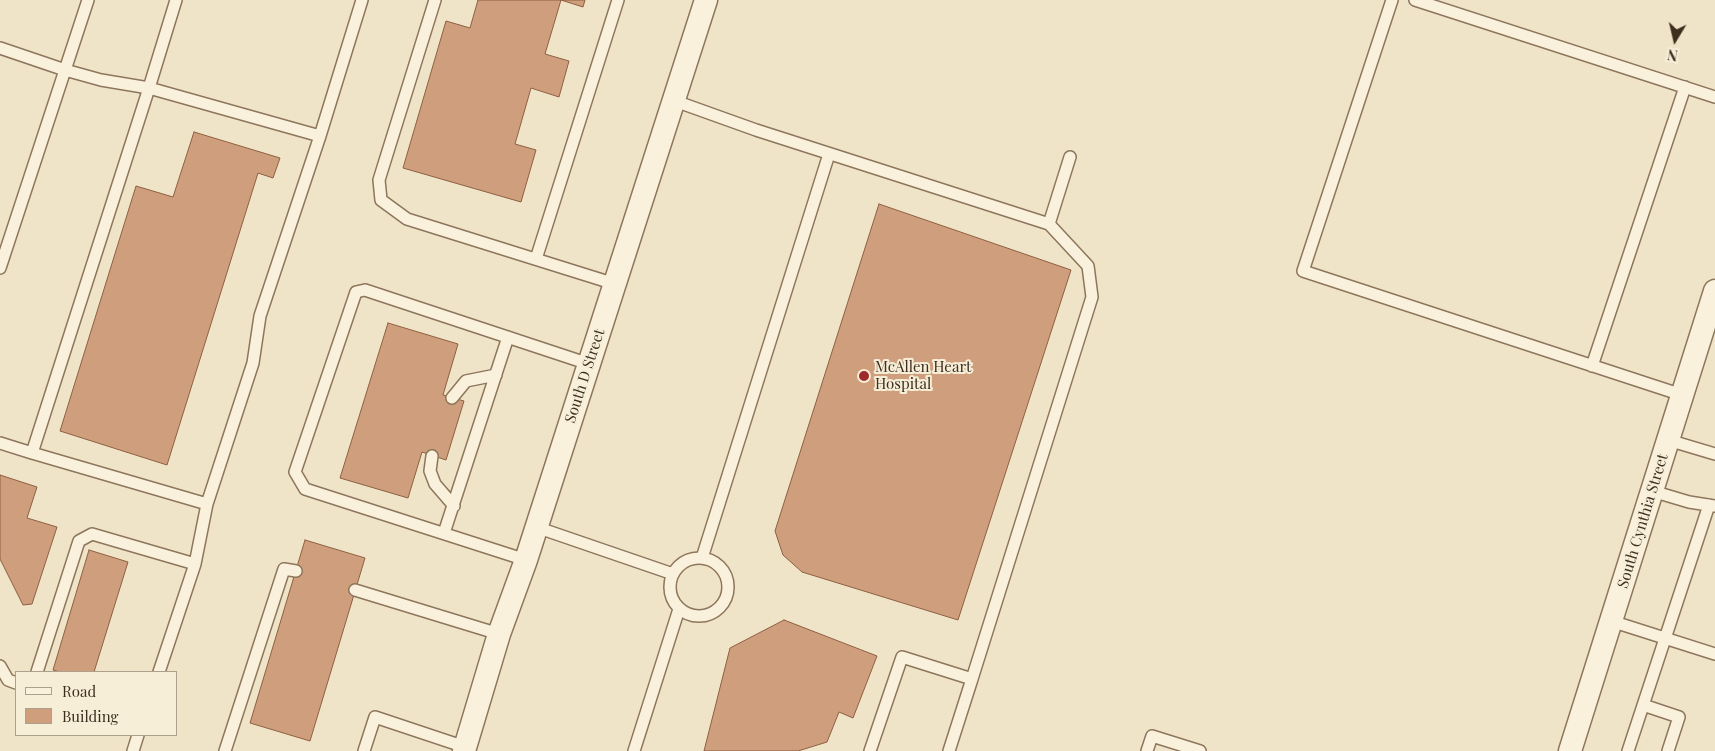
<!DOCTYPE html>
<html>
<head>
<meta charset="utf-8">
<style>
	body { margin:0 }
	#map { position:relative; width:1715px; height:751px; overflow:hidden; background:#f0e4c8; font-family:"Playfair Display",serif }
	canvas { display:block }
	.legend { position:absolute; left:15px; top:671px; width:162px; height:65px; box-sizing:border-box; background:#f7eed8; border:1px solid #ada18e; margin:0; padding:6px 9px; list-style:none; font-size:15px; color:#3d2e20 }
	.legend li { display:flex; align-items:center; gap:10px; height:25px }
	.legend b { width:25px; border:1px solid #ada18e }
	.north { position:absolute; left:1650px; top:15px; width:50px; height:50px; -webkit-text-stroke:4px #f7eed8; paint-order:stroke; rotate:189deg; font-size:14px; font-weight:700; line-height:20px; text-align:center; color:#3d2e20 }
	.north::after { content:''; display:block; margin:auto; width:18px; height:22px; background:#3d2e20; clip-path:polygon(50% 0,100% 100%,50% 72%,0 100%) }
</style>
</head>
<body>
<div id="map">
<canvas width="1715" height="751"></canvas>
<ul class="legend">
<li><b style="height:6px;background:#faf1dc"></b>Road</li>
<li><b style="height:14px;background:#cf9f7d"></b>Building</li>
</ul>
<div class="north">N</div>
</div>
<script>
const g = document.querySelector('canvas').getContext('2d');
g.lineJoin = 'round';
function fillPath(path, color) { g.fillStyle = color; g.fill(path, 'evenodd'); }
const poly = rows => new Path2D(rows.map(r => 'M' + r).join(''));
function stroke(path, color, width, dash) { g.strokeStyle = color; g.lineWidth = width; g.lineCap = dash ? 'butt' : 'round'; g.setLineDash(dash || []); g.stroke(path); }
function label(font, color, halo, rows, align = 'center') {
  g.font = font + ' "Playfair Display",serif'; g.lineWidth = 4; g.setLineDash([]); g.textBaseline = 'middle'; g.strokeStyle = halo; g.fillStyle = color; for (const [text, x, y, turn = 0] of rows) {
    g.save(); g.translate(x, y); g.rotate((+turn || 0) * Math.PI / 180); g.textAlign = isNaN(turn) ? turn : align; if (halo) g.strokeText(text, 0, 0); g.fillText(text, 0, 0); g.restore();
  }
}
const building = poly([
	[478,0,585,0,583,7,561,0,545,54,569,61,559,97,531,88,515,144,536,150,521,202,403,168,446,21,470,28,478,0],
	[194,132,280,158,273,178,258,173,167,465,60,431,136,186,173,197,194,132],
	[879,204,1071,270,958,620,802,572,783,555,775,531,879,204],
	[388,323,458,344,443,395,464,401,446,460,422,452,408,498,340,478,388,323],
	[0,475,37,487,27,518,57,527,32,604,23,605,0,559,0,475],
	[305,540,365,558,310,741,250,723,305,540],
	[89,550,128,562,94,672,60,672,53,670,89,550],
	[784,620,877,656,853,718,839,712,827,742,798,751,704,751,730,648,784,620]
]);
fillPath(building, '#cf9f7d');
stroke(building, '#8d5f41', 1);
const service = poly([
	[435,0,379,180,381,200,407,219,615,284],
	[1392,0,1303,271,1682,395],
	[1415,0,1715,97],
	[0,48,65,70,101,80,149,88,320,136,260,316,253,363,207,504,32,453,149,88,176,0],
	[675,101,756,130,1049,224],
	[320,136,362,0],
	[536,259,618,0],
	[0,268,88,0],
	[1592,366,1685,87],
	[452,398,466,381,496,375],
	[1668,440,1715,454],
	[0,443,32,453],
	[432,456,430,471,435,484,454,506],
	[1652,491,1689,502,1715,506],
	[536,527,673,574],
	[444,533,508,337],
	'670 587a29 29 0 1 1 58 0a29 29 0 1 1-58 0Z',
	[702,558,829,154],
	[526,560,305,489,295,472,356,292,365,290,589,364],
	[355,590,499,634],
	[1611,621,1715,654],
	[0,666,8,680,16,683],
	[37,672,79,541,92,534,195,564],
	[159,672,195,564,207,504],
	[972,679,1092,297,1088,266,1049,224,1070,157],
	[1643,705,1679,717,1668,751],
	[133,751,138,735],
	[225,751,284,569,296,571],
	[364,751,375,717,465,747],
	[634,751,679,609],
	[870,751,902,657,972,679,949,751],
	[1147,751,1152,736,1200,751],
	[1628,751,1709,505]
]);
const minor = poly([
	[464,751,499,634,526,560,706,0],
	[1570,751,1715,291]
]);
stroke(service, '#8d765c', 14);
stroke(minor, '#8d765c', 25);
stroke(service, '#faf1dc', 11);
stroke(minor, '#faf1dc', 22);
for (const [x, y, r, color] of [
	[864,376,6,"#9e2a2b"]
]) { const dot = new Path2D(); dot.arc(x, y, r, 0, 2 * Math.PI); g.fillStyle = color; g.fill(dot); stroke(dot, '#f7eed8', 2); }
label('15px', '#3d2e20', '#f7eed8', [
	["McAllen Heart",875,367],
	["Hospital",875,384]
], 'left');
label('15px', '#3d2e20', '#f7eed8', [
	["South D Street",585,376,-72],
	["South Cynthia Street",1643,521,-73]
]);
</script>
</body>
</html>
